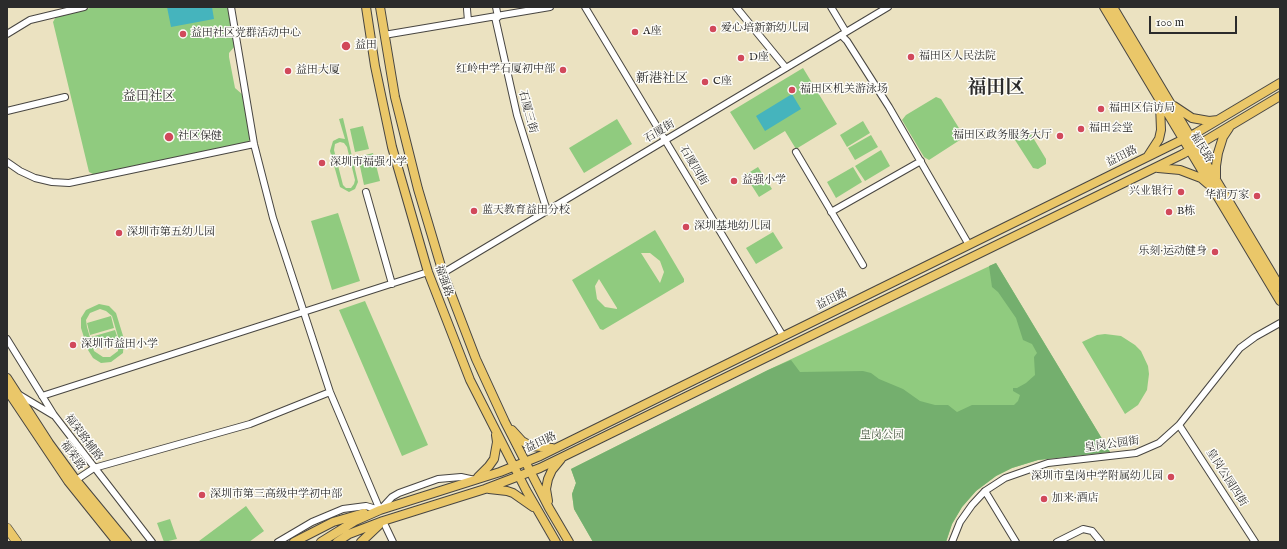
<!DOCTYPE html>
<html>
<head>
<meta charset="utf-8">
<style>
	body { margin:0 }
	#map { position:relative; width:1287px; height:549px; overflow:hidden; background:#ebe2c1; font-family:"IM FELL English",serif }
	canvas { display:block }
	.frame { position:absolute; inset:0; border:8px solid #2b2b2b; pointer-events:none }
	.scale { position:absolute; left:1149px; top:16px; width:88px; height:18px; box-sizing:border-box; border:2px solid #2b2b2b; border-top:0; padding-left:5px; font-size:12px; line-height:14px; white-space:nowrap; color:#2b2b2b; -webkit-text-stroke:3px #fdfcf7; paint-order:stroke }
</style>
</head>
<body>
<div id="map">
<canvas width="1287" height="549"></canvas>
<div class="frame"></div>
<div class="scale">100 m</div>
</div>
<script>
const g = document.querySelector('canvas').getContext('2d');
g.lineJoin = 'round';
function fillPath(path, color) { g.fillStyle = color; g.fill(path, 'evenodd'); }
const poly = rows => new Path2D(rows.map(r => 'M' + r).join(''));
function stroke(path, color, width, dash) { g.strokeStyle = color; g.lineWidth = width; g.lineCap = dash ? 'butt' : 'round'; g.setLineDash(dash || []); g.stroke(path); }
function label(font, color, halo, rows, align = 'center') {
  g.font = font + ' "IM FELL English","Noto Serif SC",serif'; g.lineWidth = 3; g.setLineDash([]); g.textBaseline = 'middle'; g.strokeStyle = halo; g.fillStyle = color; for (const [text, x, y, turn = 0] of rows) {
    g.save(); g.translate(x, y); g.rotate((+turn || 0) * Math.PI / 180); g.textAlign = isNaN(turn) ? turn : align; if (halo) g.strokeText(text, 0, 0); g.fillText(text, 0, 0); g.restore();
  }
}
fillPath(poly([
	[95,7,230,7,235,46,229,53,229,57,235,88,243,95,251,137,247,144,97,176,89,172,53,22,57,15],
	[803,68,837,124,796,149,785,131,754,150,730,112],
	[936,97,941,99,962,133,963,138,929,160,924,157,902,120,906,115],
	[343,118,358,182,355,189,349,192,340,187,330,151,333,141,339,138,345,139,339,119],
	[340,142,344,143,347,147,355,180,354,184,351,188,346,188,343,185,334,150,335,144],
	[617,119,632,144,584,173,569,148],
	[863,121,870,133,847,147,840,135],
	[363,126,369,149,355,152,350,129],
	[1025,130,1029,131,1046,159,1046,164,1038,169,1033,168,1015,140,1016,135],
	[871,135,878,147,855,160,848,148],
	[881,150,890,166,865,181,855,166],
	[373,153,380,181,364,185,358,157],
	[758,167,772,189,759,197,745,175],
	[853,167,862,182,836,198,827,182],
	[338,213,360,281,332,290,311,221],
	[655,230,684,279,684,282,603,330,600,329,572,280],
	[641,253,650,253,660,261,664,272,660,283],
	[599,279,617,308,617,309,605,307,597,299,595,286],
	[773,232,783,248,756,264,746,248],
	[996,263,1110,452,1038,460,1012,468,996,476,976,491,962,507,952,524,946,542,593,542,574,509,572,494,576,483,571,469,768,370],
	[365,301,428,445,402,456,339,310],
	[99,304,109,306,116,313,124,339,123,353,111,362,101,363,93,358,88,350,81,328,81,318,86,310],
	[100,309,106,311,112,316,119,340,118,351,110,357,103,357,94,351,87,327,86,320,90,313],
	[111,316,114,328,90,335,87,323],
	[115,330,119,342,95,349,91,337],
	[1105,334,1121,336,1135,345,1141,351,1148,366,1149,374,1147,390,1138,405,1125,414,1082,342,1097,335],
	[246,506,264,531,249,542,200,542,199,541],
	[170,519,177,539,164,542,157,523]
]), '#90cb7f');
fillPath(poly([
	[996,263,1110,452,1038,460,1012,468,996,476,976,491,962,507,952,524,946,542,593,542,574,509,572,494,576,483,571,469,768,370,791,360,800,372,863,371,871,373,879,379,903,389,920,401,935,405,948,405,957,412,972,405,1014,405,1018,401,1020,395,1013,391,1013,388,1017,388,1026,383,1035,375,1034,357,1037,353,1032,344,1023,340,1016,318,998,292,992,287,989,266]
]), '#74af6e');
fillPath(poly([
	[167,7,212,7,214,19,171,27],
	[792,94,801,109,765,131,756,116]
]), '#45b4bd');
const minor = poly([
	[231,7,254,144,273,218,330,392,380,510],
	[496,7,498,17],
	[585,7,783,336],
	[736,7,786,68],
	[831,7,846,32],
	[467,9,468,21],
	[495,17,517,115,547,211],
	[7,34,30,20,84,7],
	[384,35,550,7],
	[841,35,847,41,889,107,969,245],
	[7,111,65,97],
	[796,152,863,265],
	[7,162,20,171,35,178,52,182,69,183,254,144],
	[366,192,392,284],
	[831,212,921,161],
	[443,273,888,7],
	[7,339,54,415,152,542],
	[18,394,53,415],
	[42,396,428,272],
	[1179,425,1255,542],
	[76,480,94,468,250,424,330,392],
	[985,491,1016,542],
	[380,510,392,497,399,493,438,479,461,477,475,480],
	[383,521,393,542],
	[278,542,312,522,343,509,366,506,380,510],
	[952,542,960,522,972,505,985,491,1005,478,1048,463,1136,453,1159,443,1179,425,1240,348,1255,337,1280,323],
	[1057,542,1083,529,1092,531,1101,542]
]);
const major = poly([
	[366,7,375,66,392,147,428,272,470,380,526,490,556,542],
	[380,7,395,97,418,189,443,273,476,359,505,422,549,508,569,542],
	[1104,7,1280,301],
	[1113,7,1280,287],
	[1174,106,1192,118,1209,121,1218,120],
	[1148,156,1159,139,1161,130,1160,105],
	[1158,168,1180,170,1201,178,1208,184],
	[1216,178,1216,166,1218,153,1223,137,1229,128],
	[7,378,49,443,76,480,127,542],
	[7,390,68,481,117,542],
	[512,430,522,441,531,446,552,448],
	[478,477,489,466,494,459,497,442,496,435],
	[489,489,507,491,513,493,533,507],
	[548,501,546,489,548,479,552,470,561,459],
	[294,542,333,522,364,513],
	[321,542,355,521,380,510,500,472,540,456,1196,133,1280,83],
	[337,542,349,534,383,521,485,489,540,468,1183,154,1280,96],
	[361,542,379,525]
]);
const highway = poly([
	[7,528,17,542]
]);
stroke(minor, '#484642', 8);
stroke(major, '#484642', 10);
stroke(highway, '#484642', 10);
stroke(minor, '#fff', 6);
stroke(major, '#eac769', 8);
stroke(highway, '#eac769', 9);
for (const [x, y, r, color] of [
	[713,29,4,"#d1495b"],
	[635,32,4,"#d1495b"],
	[183,34,4,"#d1495b"],
	[346,46,5,"#d1495b"],
	[911,57,4,"#d1495b"],
	[741,58,4,"#d1495b"],
	[563,70,4,"#d1495b"],
	[288,71,4,"#d1495b"],
	[705,82,4,"#d1495b"],
	[792,90,4,"#d1495b"],
	[1101,109,4,"#d1495b"],
	[1081,129,4,"#d1495b"],
	[1060,136,4,"#d1495b"],
	[169,137,5,"#d1495b"],
	[322,163,4,"#d1495b"],
	[734,181,4,"#d1495b"],
	[1181,192,4,"#d1495b"],
	[1257,196,4,"#d1495b"],
	[474,211,4,"#d1495b"],
	[1169,212,4,"#d1495b"],
	[686,227,4,"#d1495b"],
	[119,233,4,"#d1495b"],
	[1215,252,4,"#d1495b"],
	[73,345,4,"#d1495b"],
	[1171,477,4,"#d1495b"],
	[202,495,4,"#d1495b"],
	[1044,499,4,"#d1495b"]
]) { const dot = new Path2D(); dot.arc(x, y, r, 0, 2 * Math.PI); g.fillStyle = color; g.fill(dot); stroke(dot, '#fdfcf7', 1.5); }
label('11px', '#2b2b2b', '#fdfcf7', [
	["爱心培新新幼儿园",721,29],
	["A座",643,32],
	["益田社区党群活动中心",191,34],
	["益田",355,46],
	["福田区人民法院",919,57],
	["D座",749,58],
	["红岭中学石厦初中部",555,70,"right"],
	["益田大厦",296,71],
	["C座",713,82],
	["福田区机关游泳场",800,90],
	["福田区信访局",1109,109],
	["福田会堂",1089,129],
	["福田区政务服务大厅",1052,136,"right"],
	["社区保健",178,137],
	["深圳市福强小学",330,163],
	["益强小学",742,181],
	["兴业银行",1173,192,"right"],
	["华润万家",1249,196,"right"],
	["蓝天教育益田分校",482,211],
	["B栋",1177,212],
	["深圳基地幼儿园",694,227],
	["深圳市第五幼儿园",127,233],
	["乐刻·运动健身",1207,252,"right"],
	["深圳市益田小学",81,345],
	["深圳市皇岗中学附属幼儿园",1163,477,"right"],
	["深圳市第三高级中学初中部",210,495],
	["加来·酒店",1052,499]
], 'left');
label('11px', '#2b2b2b', '#fdfcf7', [
	["石厦三街",527,112,75],
	["石厦街",660,132,-31],
	["福民路",1201,148,59],
	["益田路",1122,157,-26],
	["石厦四街",693,166,59],
	["福强路",443,281,71],
	["益田路",832,300,-26],
	["福荣路辅路",83,438,53],
	["益田路",541,443,-25],
	["皇岗公园街",1112,445,-8],
	["福荣路",72,456,54],
	["皇岗公园四街",1226,478,57]
]);
label('11px', '#495b44', '#fdfcf7', [
	["皇岗公园",882,436]
]);
label('13px', '#2b2b2b', '#fdfcf7', [
	["新港社区",662,79],
	["益田社区",149,97]
]);
label('bold 19px', '#2b2b2b', '#fdfcf7', [
	["福田区",996,89]
]);
</script>
</body>
</html>
